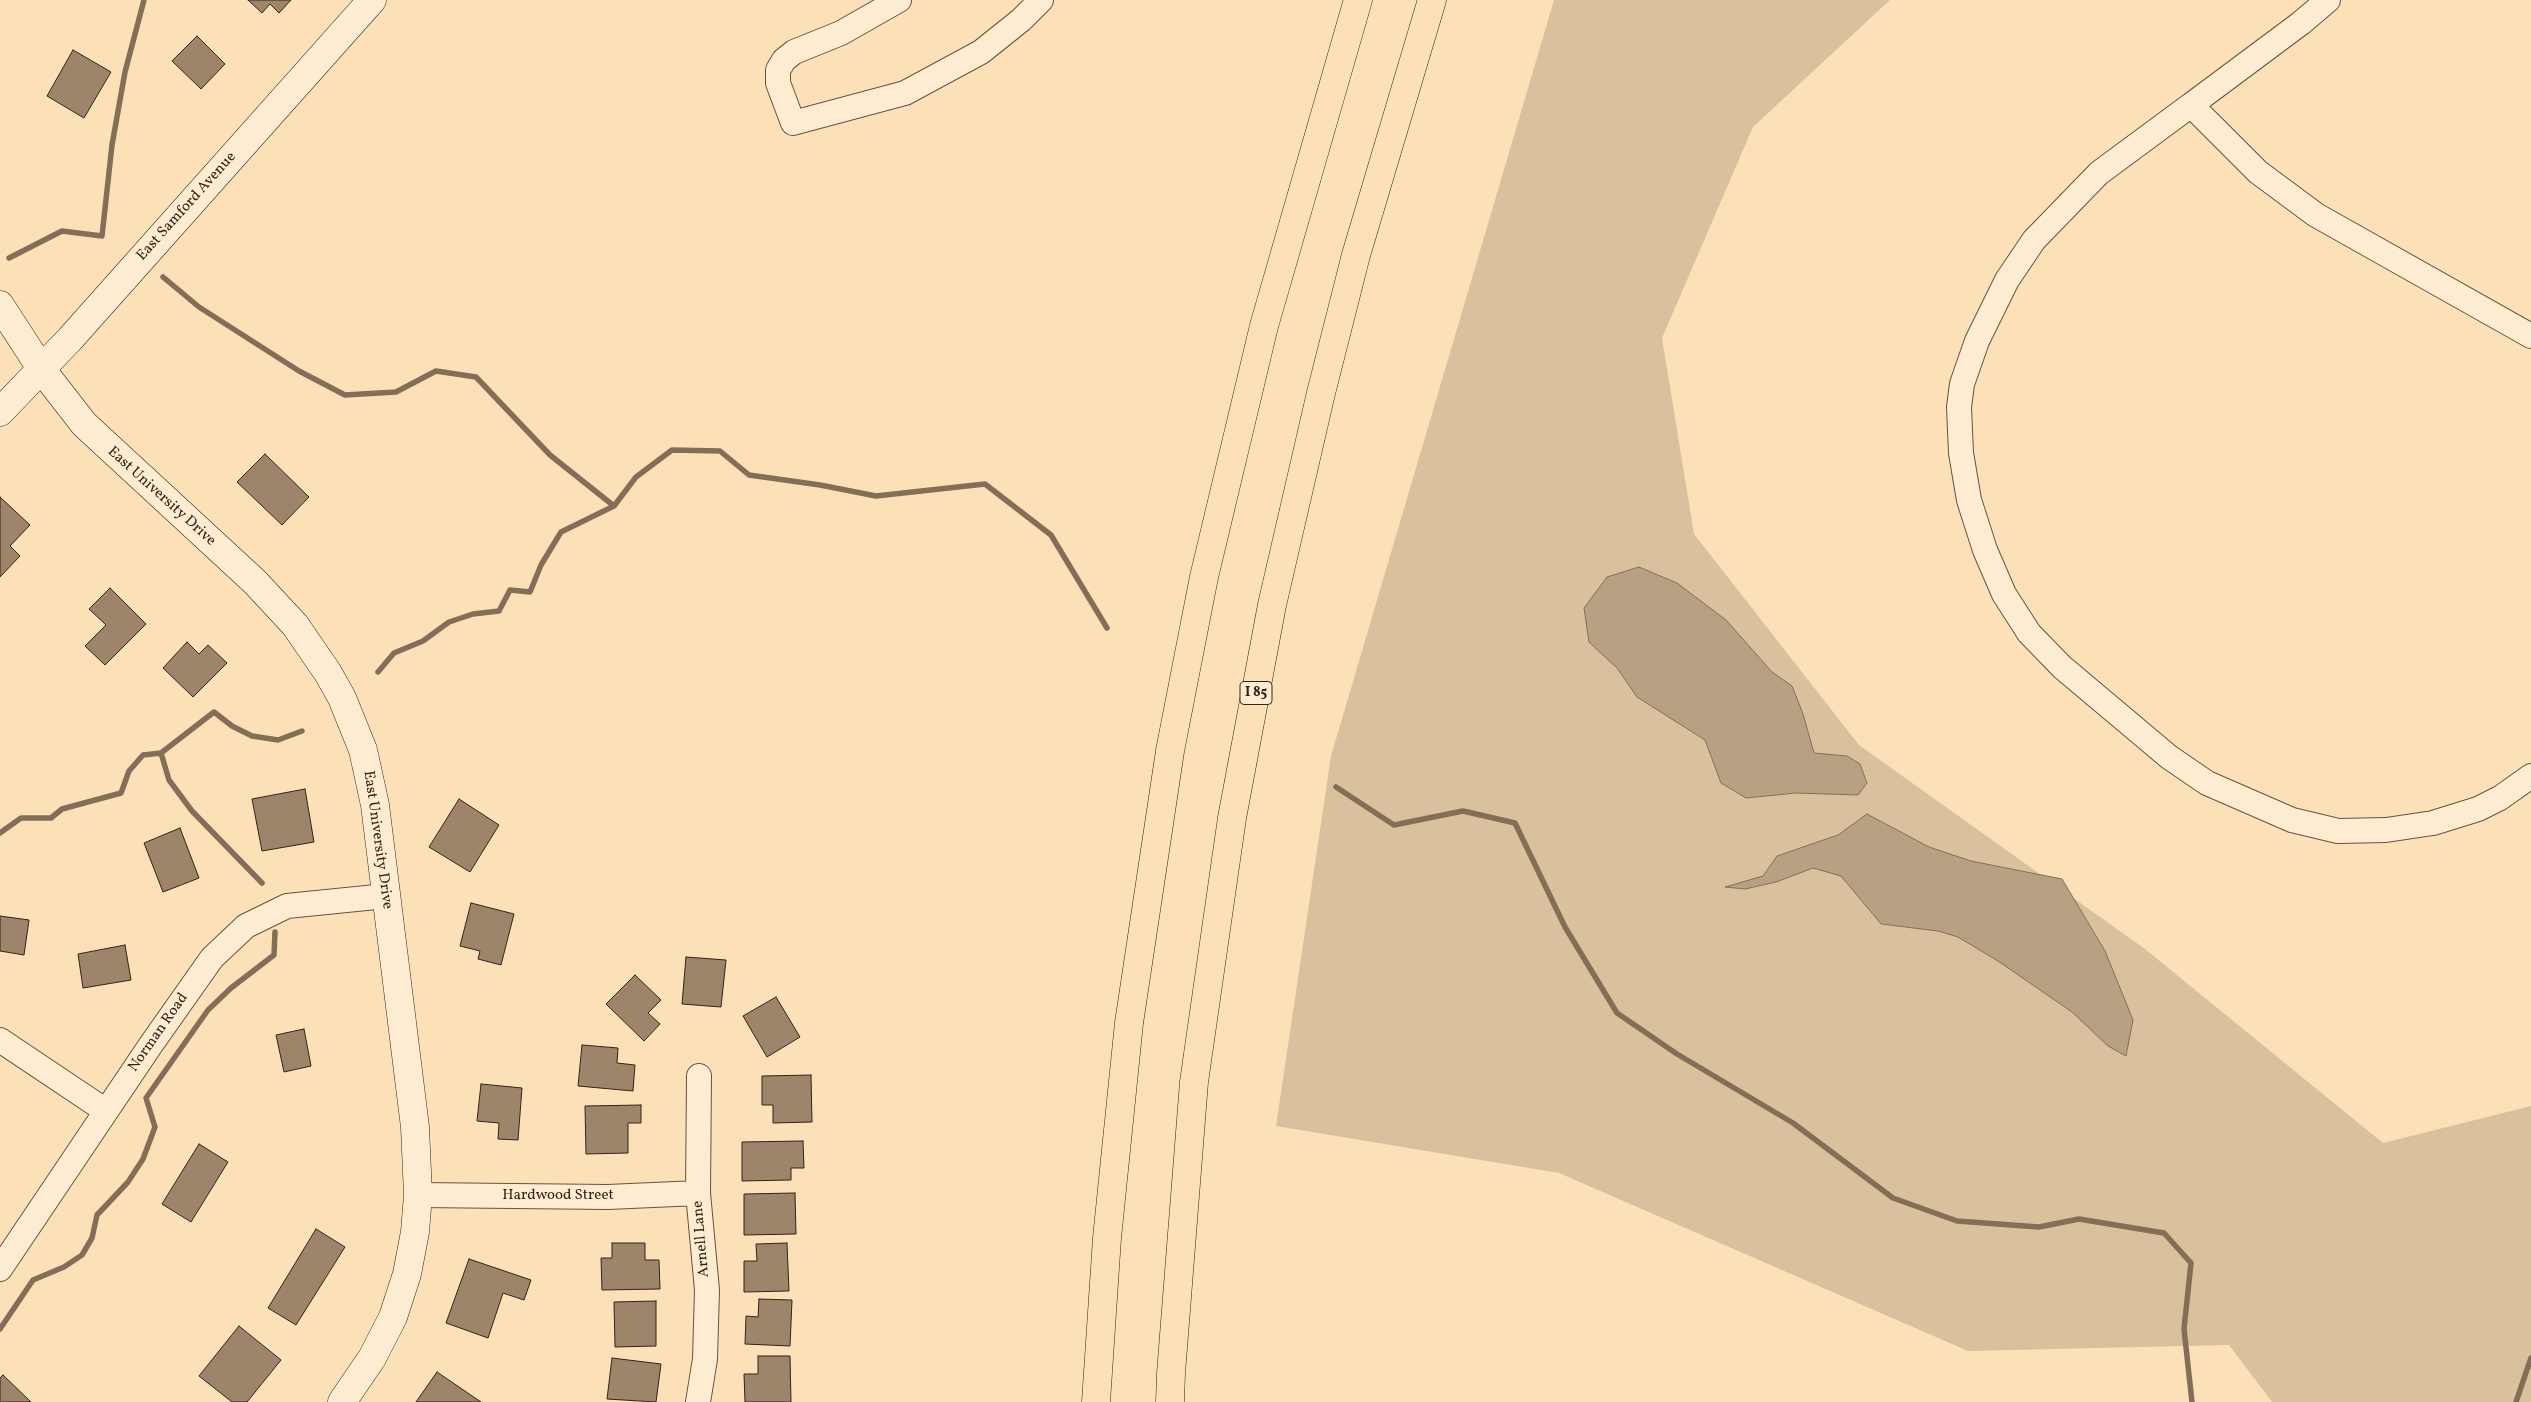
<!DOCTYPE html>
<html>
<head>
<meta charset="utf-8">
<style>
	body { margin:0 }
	canvas { display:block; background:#fce1b8 }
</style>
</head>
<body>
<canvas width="2531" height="1402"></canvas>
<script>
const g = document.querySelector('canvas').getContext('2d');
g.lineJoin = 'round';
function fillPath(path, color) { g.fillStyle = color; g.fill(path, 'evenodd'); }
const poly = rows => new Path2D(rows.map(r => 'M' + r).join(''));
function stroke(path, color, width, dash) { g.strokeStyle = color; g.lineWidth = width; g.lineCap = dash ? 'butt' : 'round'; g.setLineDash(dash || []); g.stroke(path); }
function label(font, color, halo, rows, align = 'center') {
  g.font = font + ' Vollkorn,serif'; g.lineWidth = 4; g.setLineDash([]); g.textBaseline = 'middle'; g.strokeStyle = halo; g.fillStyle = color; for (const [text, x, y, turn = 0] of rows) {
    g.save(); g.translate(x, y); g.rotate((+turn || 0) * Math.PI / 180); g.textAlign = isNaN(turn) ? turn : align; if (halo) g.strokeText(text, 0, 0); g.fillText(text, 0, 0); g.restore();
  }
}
fillPath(poly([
	[1554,0,1890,0,1753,127,1662,338,1694,534,1859,745,2145,949,2383,1143,2531,1106,2531,1402,2272,1402,2229,1345,1968,1351,1559,1173,1276,1126,1331,756]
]), '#dac19d');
const water = poly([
	[1639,567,1677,583,1726,620,1772,672,1792,686,1803,714,1814,753,1847,756,1860,764,1867,783,1858,795,1796,793,1746,798,1721,783,1705,740,1637,697,1617,668,1589,642,1584,608,1607,577,1639,567],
	[1867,814,1929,847,1971,861,2062,879,2105,951,2133,1020,2126,1056,2108,1046,2072,1012,1998,961,1958,937,1938,931,1881,924,1841,876,1813,868,1776,882,1745,889,1725,887,1763,876,1777,856,1838,835,1867,814]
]);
fillPath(water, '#b8a082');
stroke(water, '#846e58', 1);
stroke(poly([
	[9,258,62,231,102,236,112,145,125,72,144,0],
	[163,277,199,307,299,371,345,395,396,392,436,371,476,377,550,455,614,506,636,477,672,450,720,451,749,475,820,485,876,496,985,484,1051,535,1107,628],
	[378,672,394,653,423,641,449,622,473,614,499,611,510,590,530,592,541,565,561,532,614,506],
	[161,753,169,780,192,811,262,883],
	[1336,787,1394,825,1463,811,1515,823,1565,927,1617,1013,1677,1054,1793,1123,1893,1198,1957,1221,2039,1227,2079,1219,2164,1233,2191,1263,2184,1329,2192,1402],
	[0,833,21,818,51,818,62,809,121,793,129,771,143,755,161,753,214,712,232,726,252,736,278,740,302,731],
	[0,1329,33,1280,64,1267,82,1255,92,1238,97,1215,128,1182,143,1159,155,1127,146,1098,208,1010,231,988,274,955,275,932],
	[2516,1402,2531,1358]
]), '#846e58', 5.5);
const building = poly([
	[248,0,291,0,279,13,270,4,262,13,248,0],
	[197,36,225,64,201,89,172,61,197,36],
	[73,50,111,72,84,118,47,96,73,50],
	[265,454,309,497,282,525,237,482,265,454],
	[0,497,30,525,10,546,20,556,0,577,0,497],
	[110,588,146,624,105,665,85,646,106,625,89,609,110,588],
	[187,642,199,654,208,645,227,663,193,697,163,668,187,642],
	[305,789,314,842,262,851,252,799,305,789],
	[459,799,499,825,470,872,429,847,459,799],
	[180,828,199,878,163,892,144,843,180,828],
	[471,903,514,914,501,965,478,959,480,951,460,946,471,903],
	[0,916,29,920,24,955,0,951,0,916],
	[125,945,131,980,83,988,78,954,125,945],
	[686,957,726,960,721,1007,682,1004,686,957],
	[635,975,661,1000,648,1013,660,1024,644,1041,606,1004,635,975],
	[776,997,800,1037,767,1057,743,1016,776,997],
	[304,1029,311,1066,284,1072,276,1035,304,1029],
	[582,1045,618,1048,617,1063,635,1065,633,1091,578,1086,582,1045],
	[811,1075,812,1122,773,1123,773,1105,762,1105,762,1076,811,1075],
	[481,1084,522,1088,518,1140,498,1139,499,1123,477,1121,481,1084],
	[641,1105,641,1123,628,1123,628,1153,586,1154,585,1106,641,1105],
	[803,1141,804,1168,791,1168,791,1180,742,1181,742,1142,803,1141],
	[199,1144,228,1162,191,1222,162,1204,199,1144],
	[795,1193,796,1234,744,1235,744,1194,795,1193],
	[316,1229,345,1247,296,1325,268,1308,316,1229],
	[612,1243,645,1243,645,1260,659,1260,660,1289,602,1290,601,1258,612,1258,612,1243],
	[787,1243,789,1291,744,1292,744,1261,757,1261,756,1244,787,1243],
	[469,1259,531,1280,524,1300,503,1293,488,1338,446,1323,469,1259],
	[759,1299,792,1300,790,1346,745,1344,746,1316,758,1317,759,1299],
	[656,1301,656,1346,615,1347,614,1302,656,1301],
	[239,1326,281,1360,247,1402,232,1402,199,1376,239,1326],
	[758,1356,790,1356,791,1402,745,1402,744,1374,758,1374,758,1356],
	[612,1358,661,1364,656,1402,607,1399,612,1358],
	[437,1372,481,1402,416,1402,437,1372],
	[3,1375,31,1402,0,1402,0,1378,3,1375]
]);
fillPath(building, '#9c856b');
stroke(building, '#352218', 1);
const street = poly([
	[899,0,841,33,794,52,784,60,778,70,778,83,793,123,905,93,981,52,1021,20,1041,0],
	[2191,105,2301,23,2328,0],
	[2531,336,2316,215,2258,172,2191,105,2099,173,2034,240,2007,280,1977,341,1962,384,1959,407,1961,453,1969,500,1985,550,2004,594,2029,633,2062,667,2169,757,2207,783,2292,820,2338,831,2386,830,2433,823,2478,809,2500,798,2531,776],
	[0,1040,106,1111],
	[418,1195,608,1197,698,1193],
	[0,1269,150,1046,212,958,246,926,287,906,386,896],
	[698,1402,705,1359,707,1290,698,1193,699,1076]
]);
const secondary = poly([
	[0,305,42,370,84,424,255,582,295,625,328,673,342,698,363,750,375,805,415,1127,418,1195,415,1232,407,1274,393,1317,372,1358,342,1402],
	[0,412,70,339,372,0]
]);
const highway = poly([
	[1096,1402,1107,1238,1129,1023,1170,751,1204,577,1264,326,1358,0],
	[1170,1402,1171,1373,1194,1082,1232,818,1272,605,1321,393,1356,255,1432,0]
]);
stroke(street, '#675240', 26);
stroke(secondary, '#352218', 29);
stroke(highway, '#352218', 29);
stroke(street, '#fdecd1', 24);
stroke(secondary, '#fdecd1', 28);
stroke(highway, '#fce1b8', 28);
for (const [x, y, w] of [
	[1256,693,32]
]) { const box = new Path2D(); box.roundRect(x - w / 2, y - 11.5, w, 23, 4); g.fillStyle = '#fdecd1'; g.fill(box); stroke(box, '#352218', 1); }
label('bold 14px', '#352218', null, [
	["I 85",1256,693]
]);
label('15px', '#352218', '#fdecd1', [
	["East Samford Avenue",187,207,-48],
	["East University Drive",161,497,42],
	["East University Drive",377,840,82],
	["Norman Road",159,1033,-55],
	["Hardwood Street",558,1196],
	["Arnell Lane",702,1239,-95]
]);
</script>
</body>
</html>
